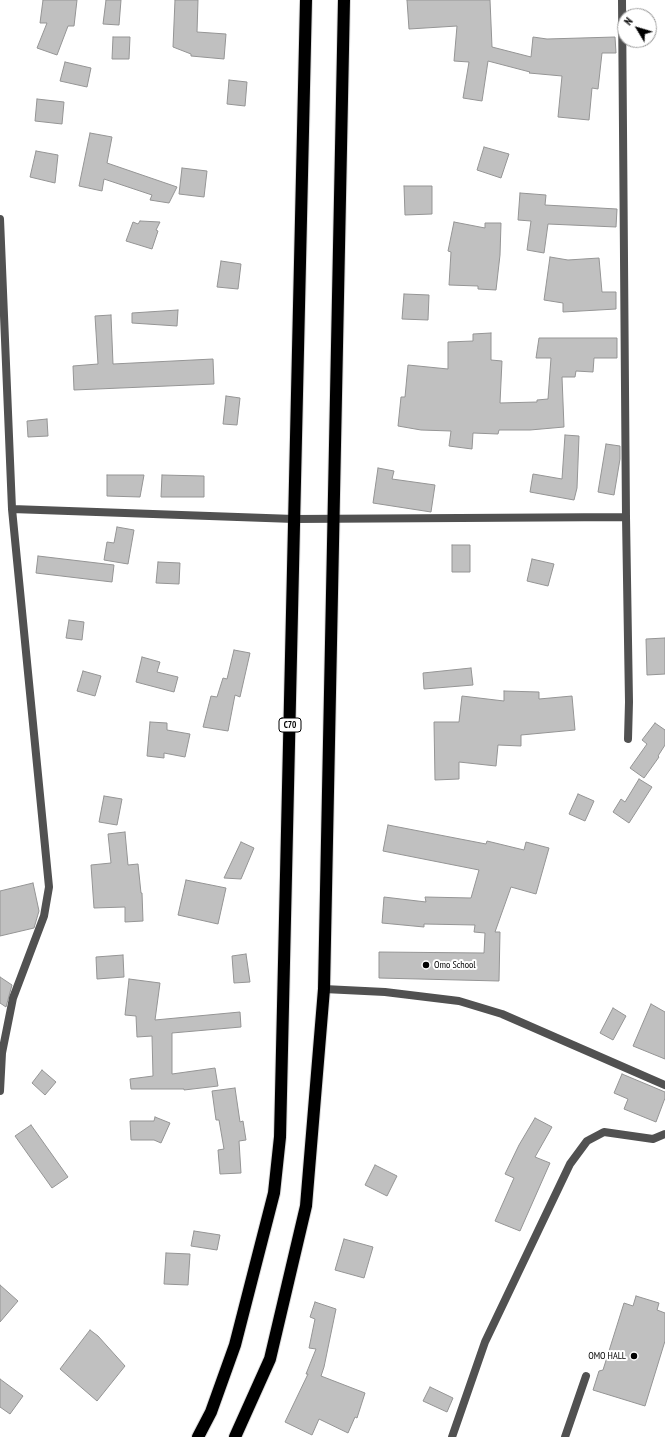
<!DOCTYPE html>
<html>
<head>
<meta charset="utf-8">
<style>
	body { margin:0 }
	#map { position:relative; width:665px; height:1437px; overflow:hidden; background:#fff; font-family:"PT Sans Narrow",sans-serif }
	canvas { display:block }
	.north { position:absolute; left:617px; top:8px; width:40px; height:40px; box-sizing:border-box; background:#fff; border:1px solid #999; border-radius:50%; rotate:308deg; font-size:11px; font-weight:700; line-height:16px; text-align:center; color:#000 }
	.north::after { content:''; display:block; margin:auto; width:14px; height:18px; background:#000; clip-path:polygon(50% 0,100% 100%,50% 72%,0 100%) }
</style>
</head>
<body>
<div id="map">
<canvas width="665" height="1437"></canvas>
<div class="north">N</div>
</div>
<script>
const g = document.querySelector('canvas').getContext('2d');
g.lineJoin = 'round';
function fillPath(path, color) { g.fillStyle = color; g.fill(path, 'evenodd'); }
const poly = rows => new Path2D(rows.map(r => 'M' + r).join(''));
function stroke(path, color, width, dash) { g.strokeStyle = color; g.lineWidth = width; g.lineCap = dash ? 'butt' : 'round'; g.setLineDash(dash || []); g.stroke(path); }
function label(font, color, halo, rows, align = 'center') {
  g.font = font + ' "PT Sans Narrow",sans-serif'; g.lineWidth = 4; g.setLineDash([]); g.textBaseline = 'middle'; g.strokeStyle = halo; g.fillStyle = color; for (const [text, x, y, turn = 0] of rows) {
    g.save(); g.translate(x, y); g.rotate((+turn || 0) * Math.PI / 180); g.textAlign = isNaN(turn) ? turn : align; if (halo) g.strokeText(text, 0, 0); g.fillText(text, 0, 0); g.restore();
  }
}
const building = poly([
	[43,0,77,0,74,26,68,26,57,55,37,48,47,23,40,23,43,0],
	[106,0,121,0,119,25,103,24,106,0],
	[175,0,198,0,197,32,226,34,224,59,191,56,191,54,173,47,175,0],
	[407,0,490,0,492,47,531,57,533,37,547,39,615,37,616,53,602,53,598,89,592,88,589,120,558,117,562,76,529,73,530,72,488,61,482,101,463,98,469,62,454,61,457,26,409,29,407,0],
	[113,37,130,37,129,59,112,59,113,37],
	[65,62,91,68,87,87,60,81,65,62],
	[229,80,247,82,245,106,227,104,229,80],
	[37,99,64,102,62,124,35,121,37,99],
	[90,133,112,137,107,163,177,187,169,203,150,200,152,195,104,179,102,191,79,186,90,133],
	[484,147,509,154,501,178,477,170,484,147],
	[36,151,58,155,55,183,30,177,36,151],
	[182,168,207,171,204,197,179,194,182,168],
	[404,186,432,186,432,214,405,215,404,186],
	[520,193,546,195,545,205,617,209,616,227,548,224,544,253,527,250,531,221,518,220,520,193],
	[140,221,160,222,156,230,158,231,152,249,126,241,133,222,138,224,140,221],
	[454,222,485,228,485,223,501,223,500,255,496,290,478,289,478,286,449,285,451,252,448,251,454,222],
	[550,257,568,260,599,258,602,292,616,292,616,309,563,312,563,303,544,300,550,257],
	[221,261,241,264,238,289,217,287,221,261],
	[404,294,429,295,428,320,402,319,404,294],
	[178,310,177,326,132,323,132,313,178,310],
	[111,315,113,364,213,359,214,384,74,390,73,366,98,364,95,316,111,315],
	[491,333,491,360,502,361,500,403,537,402,537,400,548,399,551,358,536,358,539,338,617,338,617,358,594,358,593,372,576,371,575,377,562,377,564,427,530,430,499,430,498,434,473,433,472,449,449,446,451,431,421,430,398,426,401,397,405,397,408,365,448,369,448,342,473,341,473,334,491,333],
	[226,396,240,398,237,425,223,424,226,396],
	[47,419,48,436,28,437,27,421,47,419],
	[565,435,579,436,577,488,574,500,530,492,533,474,562,479,565,435],
	[606,444,620,446,620,459,614,495,598,492,606,444],
	[378,468,394,471,392,479,435,485,431,512,373,503,378,468],
	[107,475,144,475,140,497,107,496,107,475],
	[162,475,204,476,204,497,161,497,162,475],
	[117,527,134,530,128,564,104,560,107,542,114,543,117,527],
	[452,545,470,545,470,572,452,572,452,545],
	[38,556,114,565,112,582,36,573,38,556],
	[532,559,554,564,548,586,527,581,532,559],
	[158,562,180,563,179,584,156,583,158,562],
	[69,620,84,622,82,640,66,638,69,620],
	[665,638,665,674,647,675,646,639,665,638],
	[234,650,250,653,240,697,235,695,228,731,203,727,211,696,217,697,223,678,227,679,234,650],
	[142,657,160,662,157,672,178,677,174,692,136,682,142,657],
	[471,668,473,685,424,689,423,673,471,668],
	[83,671,101,676,95,696,77,691,83,671],
	[504,691,539,692,539,699,572,696,575,730,521,735,521,746,498,745,496,766,459,762,459,779,435,780,434,722,459,722,462,696,504,701,504,691],
	[150,722,167,723,167,730,190,734,185,757,164,753,164,758,147,756,150,722],
	[655,723,665,730,665,745,658,756,659,757,644,778,630,768,647,744,642,740,655,723],
	[639,779,652,787,629,823,613,812,621,799,625,802,639,779],
	[578,794,594,801,585,821,569,814,578,794],
	[104,796,122,799,117,825,99,822,104,796],
	[388,825,486,844,487,841,524,850,526,842,549,848,536,894,511,887,495,932,500,932,499,981,379,978,379,952,484,953,485,933,474,932,475,925,424,924,424,927,382,923,384,897,426,902,425,897,471,898,479,870,383,851,388,825],
	[125,832,128,865,138,864,141,893,142,893,143,921,125,922,125,907,94,908,91,865,111,863,108,834,125,832],
	[241,842,254,848,241,879,224,878,241,842],
	[186,880,226,888,218,924,178,915,186,880],
	[33,883,39,911,34,928,0,936,0,891,33,883],
	[246,954,250,982,234,983,232,956,246,954],
	[123,955,124,977,97,979,96,957,123,955],
	[0,977,12,985,6,1007,0,1003,0,977],
	[129,979,160,983,155,1020,240,1012,241,1027,172,1033,172,1074,215,1068,218,1086,184,1090,184,1089,131,1089,130,1079,153,1076,152,1036,137,1037,136,1016,125,1015,129,979],
	[651,1004,665,1012,665,1059,633,1046,651,1004],
	[613,1008,626,1016,613,1040,600,1033,613,1008],
	[42,1070,56,1082,45,1095,32,1083,42,1070],
	[622,1074,665,1092,665,1098,656,1122,624,1109,628,1099,614,1093,622,1074],
	[235,1088,240,1122,243,1121,246,1140,239,1141,241,1173,220,1174,218,1150,224,1149,219,1120,216,1120,212,1091,235,1088],
	[155,1117,170,1123,161,1143,154,1140,131,1140,130,1121,154,1121,155,1117],
	[535,1118,552,1127,535,1157,550,1163,520,1231,495,1221,514,1178,505,1174,519,1145,535,1118],
	[31,1125,68,1177,52,1188,15,1136,31,1125],
	[375,1165,397,1176,387,1196,365,1185,375,1165],
	[194,1231,220,1235,217,1250,191,1246,194,1231],
	[344,1239,373,1247,364,1278,335,1270,344,1239],
	[166,1253,190,1254,188,1285,164,1284,166,1253],
	[0,1285,18,1301,0,1322,0,1285],
	[636,1296,659,1303,657,1310,665,1313,665,1341,645,1406,593,1390,599,1371,603,1370,624,1303,633,1306,636,1296],
	[315,1302,336,1309,324,1367,321,1376,365,1393,357,1418,355,1417,348,1433,319,1419,312,1435,285,1422,308,1374,306,1374,316,1349,309,1348,315,1319,310,1317,315,1302],
	[90,1330,98,1336,125,1366,97,1401,60,1369,90,1330],
	[0,1379,23,1396,10,1414,0,1407,0,1379],
	[430,1387,453,1398,447,1412,423,1401,430,1387]
]);
fillPath(building, '#c0c0c0');
stroke(building, '#959595', 1);
const highway = poly([
	[198,1437,211,1412,235,1345,274,1193,280,1137,306,0],
	[235,1437,270,1359,306,1206,324,989,344,0]
]);
stroke(highway, '#dbdbdb', 14);
stroke(poly([
	[622,0,626,517,629,702,628,739],
	[0,219,12,509,49,887,44,916,13,998,2,1053,0,1091],
	[12,509,294,519,626,517],
	[324,989,385,992,459,1001,502,1014,665,1085],
	[452,1437,485,1342,570,1164,587,1141,604,1132,653,1139,665,1134],
	[565,1437,586,1376]
]), '#515151', 8);
stroke(highway, '#000', 12);
for (const [x, y, r, color] of [
	[426,965,4,"#000"],
	[634,1356,4,"#000"]
]) { const dot = new Path2D(); dot.arc(x, y, r, 0, 2 * Math.PI); g.fillStyle = color; g.fill(dot); stroke(dot, '#fff', 1.5); }
for (const [x, y, w] of [
	[290,725,22]
]) { const box = new Path2D(); box.roundRect(x - w / 2, y - 7, w, 14, 3); g.fillStyle = '#fff'; g.fill(box); stroke(box, '#000', 1); }
label('bold 9px', '#000', null, [
	["C70",290,725]
]);
label('10px', '#000', '#fff', [
	["Omo School",434,965],
	["OMO HALL",626,1356,"right"]
], 'left');
</script>
</body>
</html>
